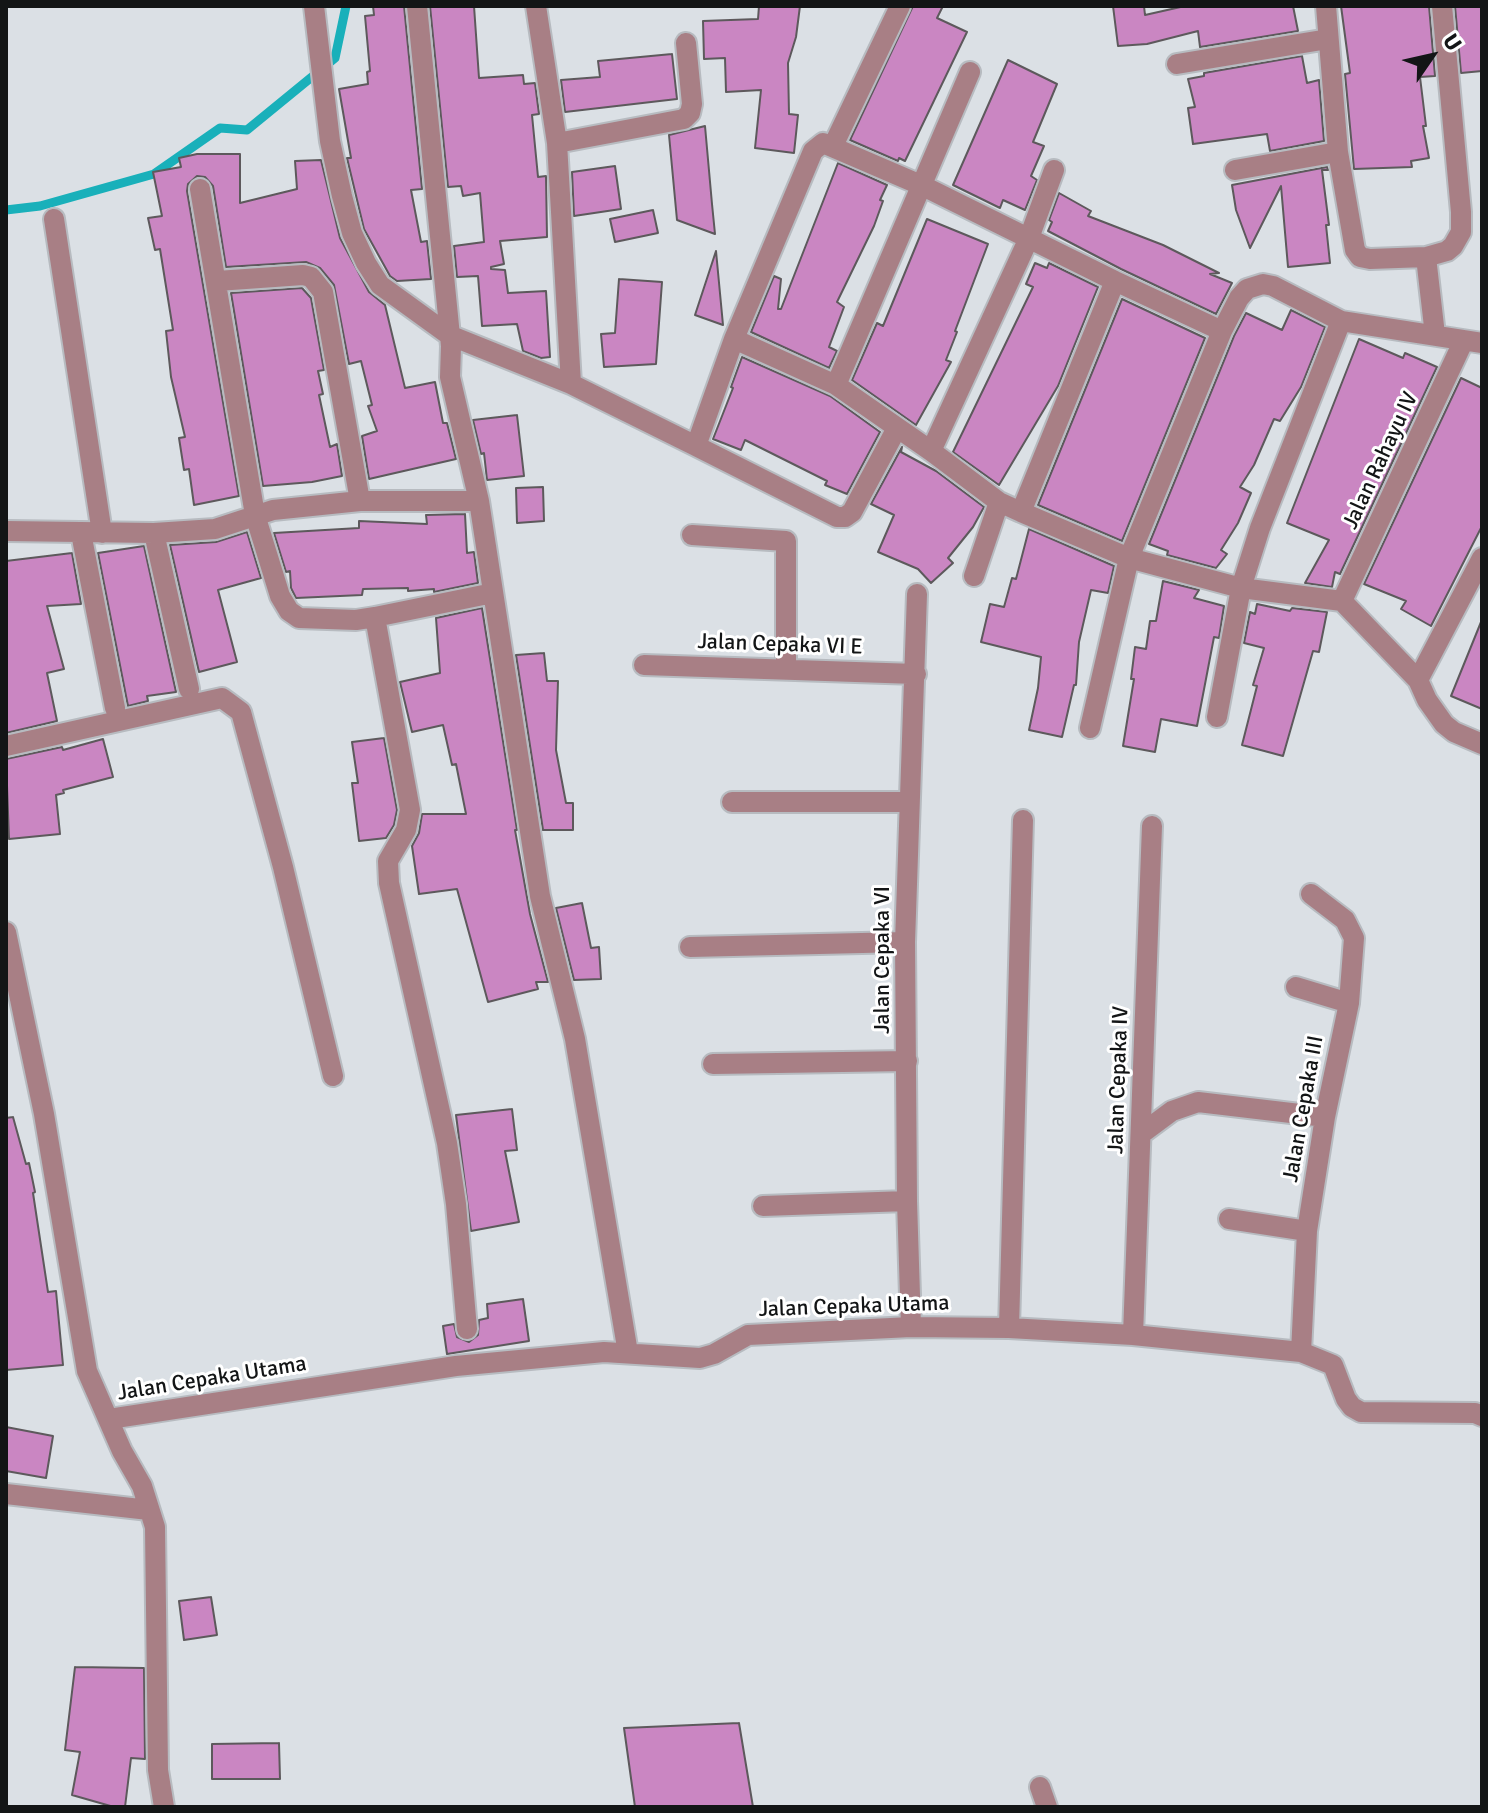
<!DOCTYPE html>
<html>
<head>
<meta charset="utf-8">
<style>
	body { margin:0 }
	#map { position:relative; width:1488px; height:1813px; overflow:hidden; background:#dbe0e5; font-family:Signika,sans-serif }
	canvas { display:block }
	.frame { position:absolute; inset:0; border:8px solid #131516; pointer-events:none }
	.north { position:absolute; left:1392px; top:16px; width:80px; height:80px; -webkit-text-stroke:6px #fff; paint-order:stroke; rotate:56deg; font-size:22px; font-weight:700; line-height:32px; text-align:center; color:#131516 }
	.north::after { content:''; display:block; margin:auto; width:28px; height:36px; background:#131516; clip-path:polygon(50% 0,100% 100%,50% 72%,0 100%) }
</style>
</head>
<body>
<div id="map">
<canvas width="1488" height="1813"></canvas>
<div class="frame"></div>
<div class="north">U</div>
</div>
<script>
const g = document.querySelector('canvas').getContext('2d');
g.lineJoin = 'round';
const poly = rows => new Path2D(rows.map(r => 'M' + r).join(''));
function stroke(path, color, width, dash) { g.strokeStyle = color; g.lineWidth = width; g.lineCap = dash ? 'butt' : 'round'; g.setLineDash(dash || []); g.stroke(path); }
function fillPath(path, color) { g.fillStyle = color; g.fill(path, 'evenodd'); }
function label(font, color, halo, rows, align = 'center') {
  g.font = font + ' Signika,sans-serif'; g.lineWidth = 6; g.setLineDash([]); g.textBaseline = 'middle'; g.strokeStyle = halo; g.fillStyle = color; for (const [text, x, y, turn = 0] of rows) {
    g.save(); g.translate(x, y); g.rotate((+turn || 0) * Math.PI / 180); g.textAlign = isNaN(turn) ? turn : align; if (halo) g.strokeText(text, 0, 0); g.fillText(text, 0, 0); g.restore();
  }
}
stroke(poly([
	[6,210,40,206,154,174,220,128,247,130,335,58,346,6]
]), '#19b0ba', 9);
const building = poly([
	[373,6,404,6,422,189,411,190,421,242,427,241,431,279,397,281,390,276,364,229,347,158,351,158,339,89,368,84,367,72,370,71,365,16,374,15,373,6],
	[430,6,474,6,479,78,523,75,524,84,535,83,539,114,532,115,538,177,546,176,547,237,500,241,504,264,491,267,491,269,505,270,508,293,546,291,550,357,541,358,523,351,517,324,482,326,478,276,457,277,454,246,484,242,480,193,463,196,461,186,448,187,430,6],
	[759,6,800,6,796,37,788,63,789,114,798,115,794,153,755,148,761,90,726,92,725,58,704,59,703,21,758,19,759,6],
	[913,6,943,6,937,18,967,32,905,161,899,158,898,161,850,140,913,6],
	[1113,6,1144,6,1145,15,1185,6,1293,6,1298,31,1200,47,1198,31,1147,44,1118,46,1113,6],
	[1341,6,1429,6,1435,76,1420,77,1426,126,1423,126,1429,158,1411,161,1412,167,1354,169,1345,74,1350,73,1341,6],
	[1455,6,1482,6,1482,71,1461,73,1455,6],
	[672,54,677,99,565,112,561,80,600,77,598,61,672,54],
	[1302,56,1307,83,1319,80,1324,141,1270,151,1267,134,1193,144,1188,108,1195,107,1188,79,1204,76,1204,73,1302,56],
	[1008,60,1057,84,1033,142,1044,146,1031,176,1037,180,1025,210,1003,200,1000,208,953,185,1008,60],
	[705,126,712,204,715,234,677,220,669,135,705,126],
	[197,154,240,154,240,203,297,189,295,161,321,160,340,238,369,292,385,305,405,388,435,382,443,423,447,423,456,459,369,479,362,436,377,431,368,406,372,405,361,361,349,364,334,285,320,268,306,262,226,267,213,186,205,177,197,176,188,184,187,191,239,496,194,505,189,469,184,470,179,438,185,437,171,377,166,331,173,330,160,249,155,250,148,218,162,216,153,172,181,167,179,158,197,154],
	[838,163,887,185,880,200,883,201,874,226,837,302,844,307,829,347,837,351,829,368,751,332,774,276,781,279,778,309,781,309,838,163],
	[615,166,621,209,574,216,572,172,615,166],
	[1327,167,1328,170,1322,170,1329,225,1326,225,1330,263,1288,267,1281,186,1250,248,1236,210,1232,185,1327,167],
	[1059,193,1091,211,1088,216,1163,245,1219,273,1210,274,1232,283,1216,314,1121,269,1048,231,1052,222,1049,220,1059,193],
	[653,210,658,233,615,242,610,219,653,210],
	[927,219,988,244,955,331,957,332,946,360,951,362,916,425,852,380,877,323,883,326,927,219],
	[716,251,723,325,695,315,716,251],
	[1035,263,1047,268,1049,263,1098,287,1058,386,999,485,953,452,1033,287,1026,284,1035,263],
	[619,279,662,282,656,364,604,367,601,334,615,333,619,279],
	[302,288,311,298,324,370,318,371,323,394,319,395,330,447,337,444,342,476,312,482,263,486,231,293,302,288],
	[1122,299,1205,338,1122,541,1038,505,1122,299],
	[1291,310,1325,327,1301,387,1280,421,1274,419,1254,465,1240,487,1251,493,1238,523,1221,550,1227,554,1216,568,1167,555,1168,551,1149,544,1234,336,1246,313,1282,330,1291,310],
	[1359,339,1403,358,1405,353,1437,367,1340,574,1335,572,1332,587,1305,583,1329,540,1287,523,1359,339],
	[742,357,830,396,880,432,847,494,825,485,827,481,745,440,741,450,713,439,733,388,731,387,742,357],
	[1461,378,1482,388,1482,526,1431,626,1401,609,1406,601,1364,584,1461,378],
	[517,415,524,476,487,480,484,453,481,454,473,420,517,415],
	[902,447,901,452,936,471,984,507,973,527,948,558,953,563,931,583,918,569,878,552,894,515,871,504,902,447],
	[543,487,544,521,517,523,516,488,543,487],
	[465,514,467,553,474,552,478,583,434,592,434,589,408,591,408,588,363,589,362,595,296,598,291,588,290,571,286,572,274,533,359,528,359,521,427,524,426,515,465,514],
	[1029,529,1114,566,1108,593,1091,590,1079,642,1076,685,1074,685,1062,737,1029,730,1038,688,1041,657,981,642,990,604,1004,607,1012,578,1016,579,1029,529],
	[247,532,261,578,218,590,237,662,199,672,170,545,216,542,247,532],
	[144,546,176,692,147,696,148,701,128,706,98,553,144,546],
	[72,553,81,604,47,606,64,669,47,673,57,721,6,733,6,561,72,553],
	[1163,581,1199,590,1194,598,1224,606,1219,638,1214,637,1197,726,1161,719,1155,752,1123,746,1134,679,1131,679,1135,647,1146,649,1150,621,1156,621,1163,581],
	[1257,604,1290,611,1292,608,1327,612,1319,652,1313,651,1283,756,1242,745,1257,686,1253,685,1264,648,1244,643,1250,612,1255,614,1257,604],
	[482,608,517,830,515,830,530,914,548,982,536,982,538,989,488,1002,457,889,419,894,412,846,419,833,422,814,466,814,456,764,452,765,443,725,412,732,400,682,440,673,436,618,482,608],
	[1481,622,1482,623,1482,709,1451,696,1481,622],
	[544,653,547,681,558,681,556,750,566,803,573,803,573,830,543,830,516,655,544,653],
	[384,738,397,810,394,825,386,838,359,841,352,783,358,783,352,742,384,738],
	[103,739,113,777,63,790,64,793,56,795,60,834,9,839,6,759,62,747,63,750,103,739],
	[582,903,591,948,599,947,601,979,574,980,556,908,582,903],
	[512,1109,517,1150,505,1151,519,1222,471,1231,456,1115,512,1109],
	[13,1117,26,1164,29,1163,35,1192,33,1193,48,1292,56,1291,63,1365,6,1370,6,1118,13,1117],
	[523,1299,529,1341,447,1354,443,1326,454,1324,457,1337,469,1342,478,1335,479,1320,488,1318,487,1304,523,1299],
	[6,1427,53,1436,46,1478,6,1471,6,1427],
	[211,1597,217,1635,184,1640,179,1601,211,1597],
	[75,1667,144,1668,145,1759,131,1758,125,1807,114,1807,72,1795,80,1752,65,1750,75,1667],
	[739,1723,753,1807,635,1807,624,1728,739,1723],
	[279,1743,280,1779,212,1779,212,1744,279,1743]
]);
fillPath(building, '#ca86c2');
stroke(building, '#5d595c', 2);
const minor = poly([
	[314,6,330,141,342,196,352,233,366,263,380,285,449,335,571,384,557,143,536,6],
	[417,6,451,346,450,377,479,501],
	[1326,6,1338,152,1355,250,1360,257,1370,259,1426,257],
	[1177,64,1328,39],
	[557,143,684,119,690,113,692,104,686,43],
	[833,146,900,6],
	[1235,170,1338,152],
	[200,189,255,515,280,596,289,611,299,618,356,620,375,617,410,810,406,830,388,861,389,883,447,1143,456,1204,467,1329],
	[54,219,102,533],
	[217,281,303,275,311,277,323,292,360,501],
	[1435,335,1426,257,1447,251,1453,246,1461,232,1461,212,1442,6],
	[734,339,836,385,931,451,999,502,1021,512,1129,558,1241,588,1342,601,1418,680,1427,700,1444,724,1454,732,1482,744],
	[571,384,696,446],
	[836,385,970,72],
	[897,428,852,512,845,517,837,517,696,446,734,339,813,151,823,143,923,186,1115,281,1222,331,1239,298,1247,289,1263,284,1273,286,1341,321,1482,343],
	[931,451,1029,238,1054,170],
	[1021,512,1115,281],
	[6,531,154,533,215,529,273,510,360,501,479,501,540,896,575,1039,628,1353],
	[81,533,115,708],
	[154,533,189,689],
	[692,535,786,541,786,669],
	[974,576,999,502],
	[1342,601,1463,342],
	[375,617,493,593],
	[644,665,916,674],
	[1418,680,1482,558],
	[1217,717,1241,588,1260,528,1341,321],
	[1090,728,1129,558,1222,331],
	[6,746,222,698,241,712,283,867,333,1076],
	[732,802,909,802],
	[6,932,44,1114,87,1371,122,1451,142,1486,155,1527,158,1770,164,1807],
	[690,947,905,942],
	[1296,987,1349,1003],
	[713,1064,907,1061],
	[1141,1134,1172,1111,1198,1102,1325,1117],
	[763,1206,907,1201],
	[1229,1219,1307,1231],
	[911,1327,907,1201,905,942,917,594],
	[1009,1328,1023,820],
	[1133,1335,1152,826],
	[1301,1352,1307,1231,1325,1117,1349,1003,1354,938,1345,920,1311,894],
	[109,1419,456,1366,604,1352,700,1358,714,1354,748,1335,911,1327,1009,1328,1133,1335,1301,1352,1333,1365,1346,1399,1352,1407,1361,1412,1475,1413,1482,1416],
	[6,1494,149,1510],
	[1040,1787,1047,1807]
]);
stroke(minor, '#b7bbc0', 24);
stroke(minor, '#a87f85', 20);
label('22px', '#131516', '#fff', [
	["Jalan Rahayu IV",1381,461,-65],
	["Jalan Cepaka VI E",780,645,2],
	["Jalan Cepaka VI",883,960,-90],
	["Jalan Cepaka IV",1119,1080,-88],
	["Jalan Cepaka III",1304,1109,-80],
	["Jalan Cepaka Utama",854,1307,-2],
	["Jalan Cepaka Utama",212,1379,-9]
]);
</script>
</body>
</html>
